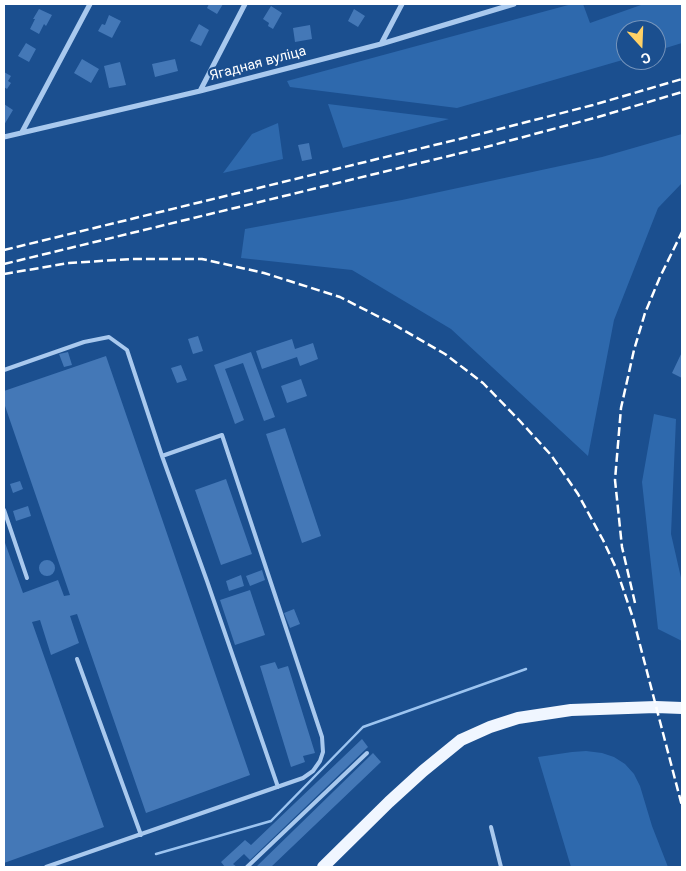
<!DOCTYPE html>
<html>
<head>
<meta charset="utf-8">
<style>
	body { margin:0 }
	#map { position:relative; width:686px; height:871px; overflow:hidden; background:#1b4f8f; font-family:Roboto,sans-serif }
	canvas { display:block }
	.frame { position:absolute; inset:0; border:5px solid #fff; pointer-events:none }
	.north { position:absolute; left:616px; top:20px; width:50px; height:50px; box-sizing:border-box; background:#1b4f8f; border:1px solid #7695bc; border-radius:50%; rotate:160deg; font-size:14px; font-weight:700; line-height:20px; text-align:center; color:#fff }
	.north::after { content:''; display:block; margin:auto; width:18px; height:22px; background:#ffd166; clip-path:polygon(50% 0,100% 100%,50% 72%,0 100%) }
</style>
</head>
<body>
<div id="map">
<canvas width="686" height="871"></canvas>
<div class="frame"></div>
<div class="north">С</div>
</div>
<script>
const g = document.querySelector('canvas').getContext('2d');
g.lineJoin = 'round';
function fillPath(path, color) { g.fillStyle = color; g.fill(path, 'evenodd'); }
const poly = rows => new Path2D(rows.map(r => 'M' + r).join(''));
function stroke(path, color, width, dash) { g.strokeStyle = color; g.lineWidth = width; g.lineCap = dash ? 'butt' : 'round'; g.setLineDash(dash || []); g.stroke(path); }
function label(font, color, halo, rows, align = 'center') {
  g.font = font + ' Roboto,sans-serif'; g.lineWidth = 4.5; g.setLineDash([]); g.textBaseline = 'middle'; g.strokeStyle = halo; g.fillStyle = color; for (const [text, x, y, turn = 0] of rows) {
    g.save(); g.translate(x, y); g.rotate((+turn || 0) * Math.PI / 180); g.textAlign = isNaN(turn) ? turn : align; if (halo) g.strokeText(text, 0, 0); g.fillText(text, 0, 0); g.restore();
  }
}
fillPath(poly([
	[572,4,583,4,590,23,641,5,641,4,682,4,682,43,656,51,656,30,626,30,626,59,457,108,290,87,287,81],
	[328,104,449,119,343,148],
	[278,123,283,159,223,173,252,134],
	[682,134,682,183,658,208,614,320,588,456,451,329,352,270,241,258,245,229,402,200,602,157],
	[654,414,676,419,671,534,682,582,682,641,658,629,642,482],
	[586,751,602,753,614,757,625,764,634,774,640,786,652,826,668,867,571,867,538,757,572,752]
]), '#2e69ad');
stroke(poly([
	[156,854,271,821,363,727,526,669]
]), '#9cc4f0', 2.5);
fillPath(poly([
	[209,4,223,4,217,14,207,8],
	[271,6,282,13,273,29,268,26,269,23,263,19],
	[39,9,52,15,46,26,44,24,39,34,30,29,35,19,33,19],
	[354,9,365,16,358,27,348,21],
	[109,15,121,21,112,38,98,31,102,24,105,25],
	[199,24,209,30,201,46,190,41],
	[310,25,312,39,295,42,293,28],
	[26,43,36,49,29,62,18,56],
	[82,59,99,69,91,83,74,73],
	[175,59,178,71,155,77,152,64],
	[120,62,126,85,109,88,104,66],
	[4,72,11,76,8,81,11,83,7,89,4,87],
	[4,104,13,110,4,125],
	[309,143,312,159,302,161,298,145],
	[198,336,203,351,193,354,188,339],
	[292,339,295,349,313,343,318,359,300,366,297,357,262,369,256,351],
	[68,352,72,365,64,367,59,354],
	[251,352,275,417,264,421,243,363,225,369,244,420,235,424,214,365],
	[682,352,682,378,672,373],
	[106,356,250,775,146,813,77,614,70,616,79,643,51,655,40,620,32,622,104,827,4,863,4,540,23,593,58,580,64,596,70,595,4,403,4,391],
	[181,365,187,380,177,383,171,368],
	[301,379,307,396,287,403,281,386],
	[285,428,321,536,302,543,266,434],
	[226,479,252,554,221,565,195,490],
	[20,481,23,489,13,493,10,484],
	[28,506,31,516,16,521,13,511],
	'39 568a8 8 0 1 1 16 0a8 8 0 1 1-16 0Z',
	[262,570,265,580,250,586,246,576],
	[241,575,244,586,229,591,226,581],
	[250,590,265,635,235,645,220,600],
	[294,609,300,624,290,628,284,613],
	[275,662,278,669,288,666,315,753,303,756,305,762,291,767,260,666],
	[362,739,368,747,250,860,244,854,233,864,237,867,225,867,221,862,245,840,251,845],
	[373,753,381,762,271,867,259,867,257,866]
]), '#4478b7');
stroke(poly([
	[4,370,84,342,109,337,127,350,162,456,207,581,278,787],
	[4,510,27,578],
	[77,659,141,835],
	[491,827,501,867],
	[46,867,303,778,313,771,320,761,323,752,322,737,222,435,162,456],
	[247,867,367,753]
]), '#a9c9ee', 4);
stroke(poly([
	[381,44,402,4],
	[200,91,245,4],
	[22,132,90,4],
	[4,137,200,91,381,44,514,4]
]), '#a9c9ee', 5);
stroke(poly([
	[323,867,389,802,423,771,461,740,490,727,518,718,571,710,656,707,682,708]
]), '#f0f6ff', 12);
stroke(poly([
	[4,250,484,133,593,105,682,79],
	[4,264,486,147,598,117,682,92],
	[4,274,69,263,131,259,202,259,264,273,340,297,393,324,445,354,483,383,519,420,551,455,578,494,603,540,616,568,633,618,682,806],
	[635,603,622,547,615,480,621,408,634,350,645,313,660,277,682,232]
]), '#fff', 2.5, [9, 4]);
label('14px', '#fff', '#1b4f8f', [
	["Ягадная вуліца",258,64,-15]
]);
</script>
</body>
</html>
